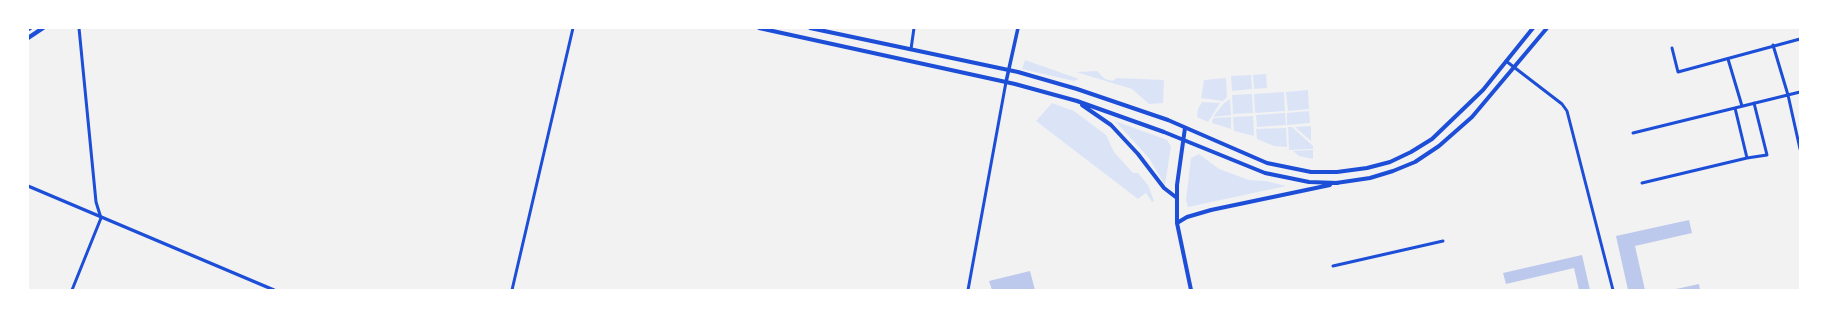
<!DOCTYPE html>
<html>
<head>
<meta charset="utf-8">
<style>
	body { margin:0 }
	#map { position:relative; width:1828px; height:318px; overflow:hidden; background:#f2f2f2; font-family:"Roboto Condensed",sans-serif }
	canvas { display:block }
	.frame { position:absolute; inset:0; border:29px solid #fff; pointer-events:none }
</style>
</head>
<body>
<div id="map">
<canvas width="1828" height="318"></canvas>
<div class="frame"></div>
</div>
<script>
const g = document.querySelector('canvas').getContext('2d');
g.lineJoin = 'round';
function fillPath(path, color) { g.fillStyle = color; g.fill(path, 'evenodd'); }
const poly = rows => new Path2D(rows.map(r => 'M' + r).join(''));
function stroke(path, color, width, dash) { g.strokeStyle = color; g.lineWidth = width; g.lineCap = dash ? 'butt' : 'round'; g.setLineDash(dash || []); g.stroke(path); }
fillPath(poly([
	[1025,60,1079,79,1074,81,1022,69],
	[1097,71,1105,79,1112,81,1117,78,1164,80,1163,103,1149,104,1132,89,1076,72],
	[1266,74,1267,88,1254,89,1253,75],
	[1251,75,1252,89,1232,91,1231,76],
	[1226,78,1227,97,1223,101,1201,98,1204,80],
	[1308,90,1309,109,1288,111,1286,92],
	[1284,92,1285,111,1255,113,1254,94],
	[1252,94,1253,113,1233,114,1232,95],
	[1230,99,1231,115,1213,117,1223,104],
	[1202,102,1220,103,1208,122,1197,117,1198,109],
	[1052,103,1074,111,1106,135,1114,152,1133,173,1138,173,1148,185,1154,201,1152,202,1146,193,1138,199,1036,121],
	[1309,111,1310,123,1287,125,1287,113],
	[1285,113,1286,125,1257,127,1256,115],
	[1253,116,1254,136,1234,131,1233,117],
	[1231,117,1231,129,1212,123,1213,118],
	[1115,121,1167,140,1171,146,1165,185,1149,158],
	[1311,126,1311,141,1295,127],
	[1288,127,1292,127,1313,146,1313,149,1289,150],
	[1286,128,1287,147,1274,146,1257,139,1256,129],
	[1313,150,1313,159,1299,156,1293,151],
	[1199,154,1219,169,1249,180,1266,181,1286,186,1188,207,1186,200,1191,158]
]), '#dbe4f7');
fillPath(poly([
	[1689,220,1692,233,1635,246,1645,290,1628,290,1616,236],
	[1582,255,1590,290,1579,290,1574,268,1506,284,1503,273],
	[1030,271,1035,290,992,290,989,281],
	[1699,284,1700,290,1676,290,1676,289]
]), '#bdc9ec');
stroke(poly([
	[1773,45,1788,95,1800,149],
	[1672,48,1678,72,1800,39],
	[911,49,914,28],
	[1728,59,1742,106],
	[1506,61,1562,104,1567,111,1613,290],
	[1735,108,1747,158,1767,155,1754,103],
	[1633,133,1800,92],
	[1642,183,1747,158],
	[1333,266,1443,241],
	[72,290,101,218,96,202,79,28],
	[512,290,573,28],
	[968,290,1006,82]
]), '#1d4ed8', 3);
stroke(poly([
	[1006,82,1018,28],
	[28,186,274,290]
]), '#1d4ed8', 3.5);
stroke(poly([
	[759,28,1015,84,1077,101,1164,132,1265,173,1309,182,1338,183],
	[810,28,1018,72,1077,89,1168,120,1267,163,1311,172,1337,172,1367,168,1390,162,1411,152,1432,139,1483,90,1533,28],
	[1082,105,1111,125,1138,154,1164,188,1177,198],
	[1185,128,1177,185,1177,223,1191,290],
	[1336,183,1370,178,1393,171,1415,162,1439,146,1472,117,1547,28],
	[1177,223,1187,217,1211,210,1330,185]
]), '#1d4ed8', 4);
stroke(poly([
	[28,29,30,28],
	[28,38,43,28]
]), '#1d4ed8', 4.5);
</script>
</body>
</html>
